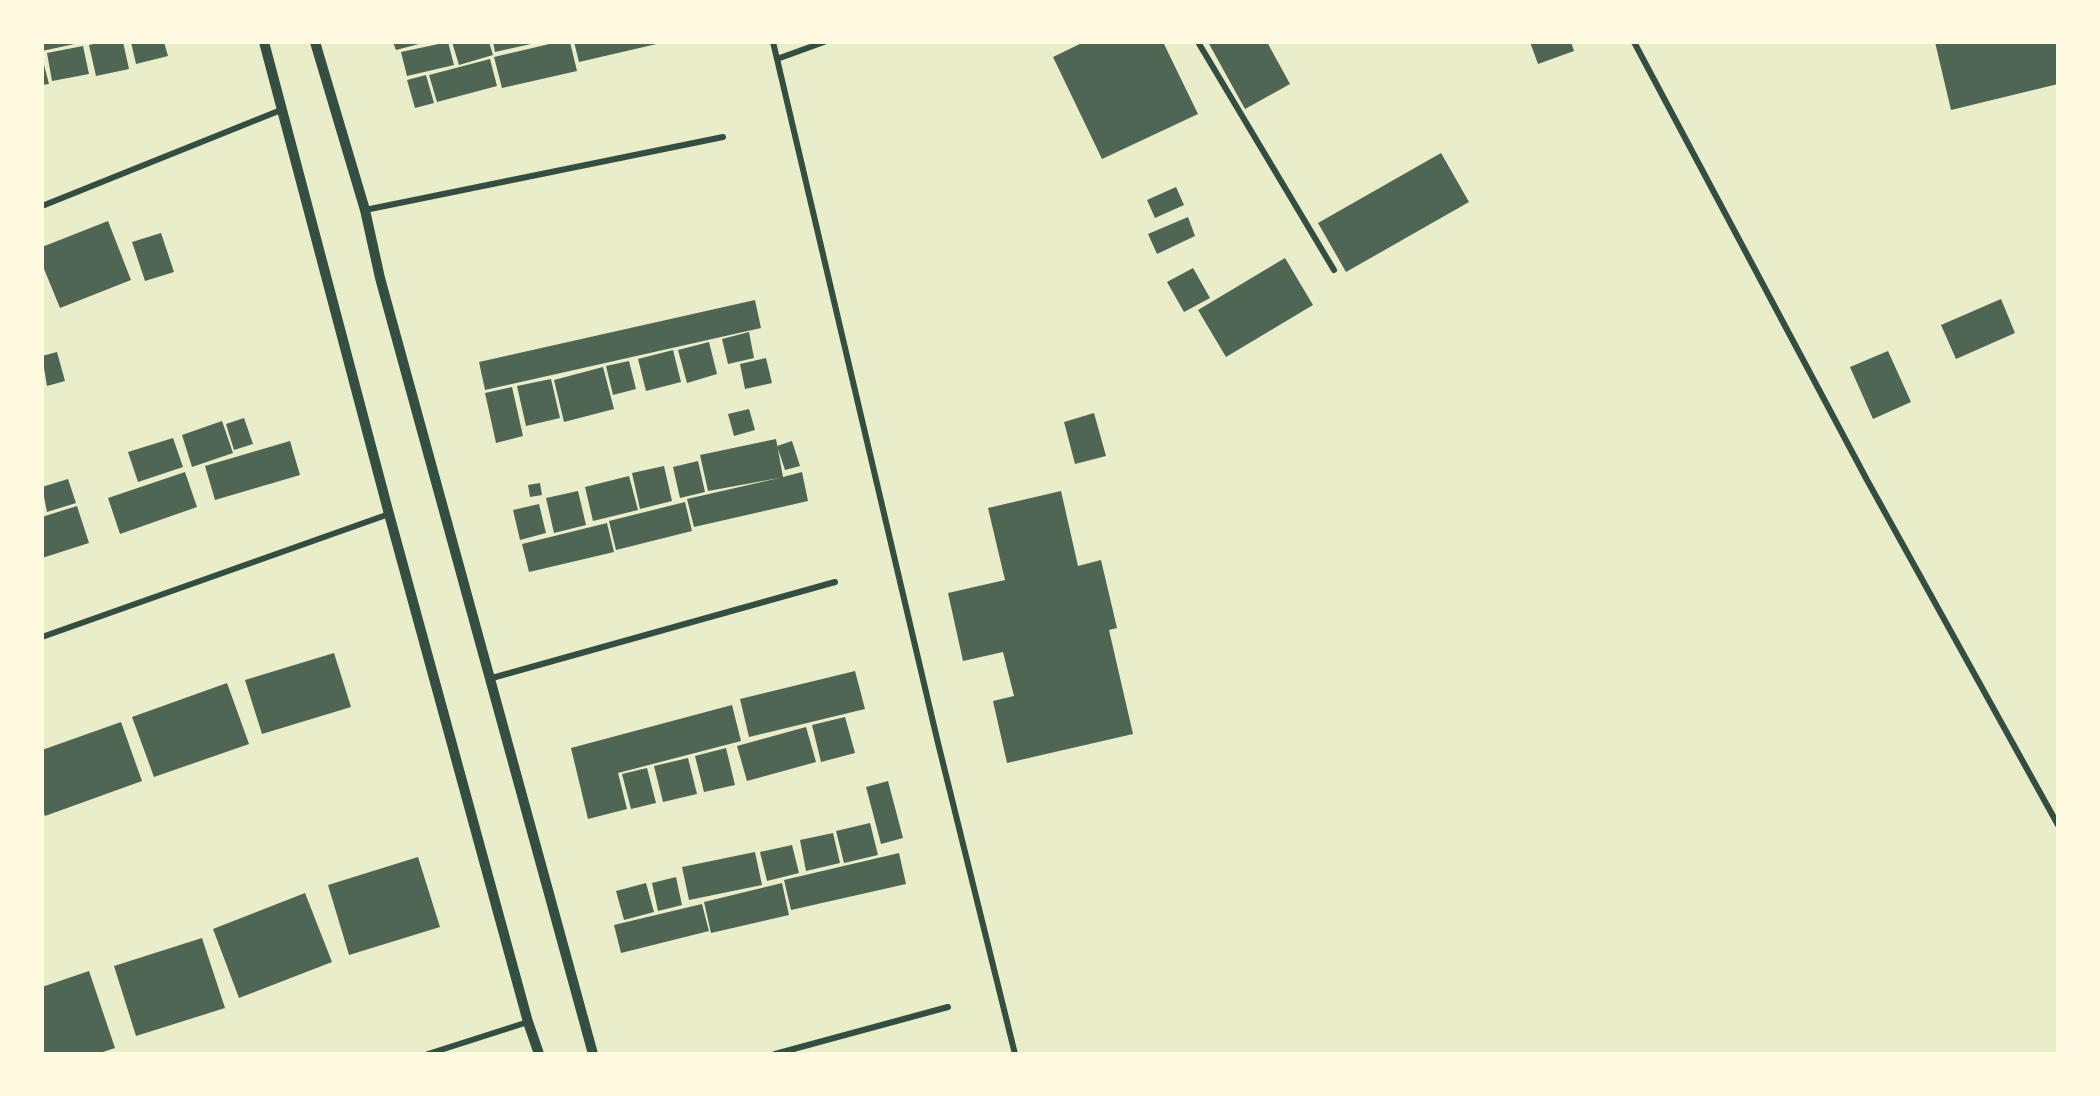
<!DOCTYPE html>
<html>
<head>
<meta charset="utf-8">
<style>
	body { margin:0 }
	#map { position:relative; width:2100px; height:1096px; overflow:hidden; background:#e9edc9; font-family:"Times New Roman",serif }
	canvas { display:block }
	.frame { position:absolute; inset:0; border:44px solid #fefae0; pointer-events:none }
</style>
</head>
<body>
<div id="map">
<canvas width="2100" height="1096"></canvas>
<div class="frame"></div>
</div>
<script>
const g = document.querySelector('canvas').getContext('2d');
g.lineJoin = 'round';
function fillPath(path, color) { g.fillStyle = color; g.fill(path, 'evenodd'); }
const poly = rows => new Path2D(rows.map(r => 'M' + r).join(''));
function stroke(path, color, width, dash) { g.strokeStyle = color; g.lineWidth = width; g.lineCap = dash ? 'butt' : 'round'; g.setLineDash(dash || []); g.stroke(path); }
fillPath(poly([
	[42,42,79,42,79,43,42,51],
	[102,42,123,42,129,69,96,76,89,45],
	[131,42,164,42,168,56,136,64],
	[393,42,423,42,423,43,396,50],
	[448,42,454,65,407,76,401,52],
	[452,42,489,42,493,55,459,65],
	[493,42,531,42,531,44,495,52],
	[558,42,570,42,577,71,502,88,494,57],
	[574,42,661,42,661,43,579,62],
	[1084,42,1163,42,1198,114,1102,159,1053,57],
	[1208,42,1267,42,1290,84,1245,109],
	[1530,42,1571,42,1574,51,1538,64],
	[1935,42,2058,42,2058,84,1951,110],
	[83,46,89,74,52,81,47,53],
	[42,57,49,84,42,85],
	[490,59,497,86,437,102,429,75],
	[426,75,434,103,415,108,407,80],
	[1441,153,1469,202,1346,272,1318,223],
	[1176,187,1184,205,1155,218,1147,200],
	[1188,217,1195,236,1157,254,1148,234],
	[108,221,131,280,60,308,42,264,42,247],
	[161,233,174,272,145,281,132,242],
	[1285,258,1313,305,1226,357,1198,310],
	[1193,268,1210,298,1184,312,1167,282],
	[2001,299,2015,333,1956,359,1941,325],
	[755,300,761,328,485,390,479,362],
	[749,332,754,358,728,364,722,339],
	[709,342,717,374,687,383,678,350],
	[673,350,681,382,646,391,638,359],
	[1888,351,1911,402,1873,419,1850,367],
	[57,352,65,381,47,386,42,356],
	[766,358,772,383,745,389,740,364],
	[629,361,636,389,613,395,606,366],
	[603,367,614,409,564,422,554,380],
	[551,379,560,418,526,426,517,386],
	[512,387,523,436,496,443,485,393],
	[749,409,755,430,734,436,728,414],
	[1094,413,1106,456,1075,464,1064,422],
	[244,418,253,444,234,450,226,424],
	[222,421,233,453,192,467,182,435],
	[173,438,183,467,138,482,128,452],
	[776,439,783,477,802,472,808,501,694,527,687,499,779,478,708,491,700,455],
	[290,441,300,475,215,500,205,466],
	[792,441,800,466,785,470,777,446],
	[698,461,705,492,680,498,673,467],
	[664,466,672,501,640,509,632,473],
	[185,472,197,507,120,534,108,498],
	[629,476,638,510,593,521,585,487],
	[68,479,76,503,47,512,42,487],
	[540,483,542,495,530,497,528,485],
	[578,491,586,525,554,533,546,498],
	[1061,491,1078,566,1101,560,1117,628,1109,630,1133,734,1007,763,993,701,1014,696,1003,652,963,661,948,593,1005,580,988,508],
	[685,502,692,531,616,550,609,521],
	[539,504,546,533,520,540,513,510],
	[77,506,89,543,42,558,42,517],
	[607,523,614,552,529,572,522,544],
	[334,653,351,707,262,734,245,680],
	[855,671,865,709,749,737,740,699],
	[227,683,249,744,154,777,132,717],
	[732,705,741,741,618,773,627,809,588,819,571,748],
	[845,717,855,753,821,762,812,725],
	[121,722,142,781,45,816,42,808,42,750],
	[806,727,816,762,747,781,737,746],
	[726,748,735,785,704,792,695,756],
	[688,758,697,794,663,802,654,766],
	[647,768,656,803,631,809,622,774],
	[888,781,903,838,881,844,866,787],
	[870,823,878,855,844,863,836,831],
	[833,833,840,863,806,871,800,840],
	[792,845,799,873,767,881,760,852],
	[755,852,762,885,689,900,682,867],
	[899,853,906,884,791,910,784,880],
	[418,857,440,927,349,955,328,885],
	[676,877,682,905,658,911,652,883],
	[646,883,654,912,624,920,616,891],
	[782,883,789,915,711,933,704,902],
	[305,893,332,962,239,998,213,929],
	[702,904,709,931,621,953,614,925],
	[202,938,225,1008,136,1036,114,966],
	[89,971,115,1048,97,1054,42,1054,42,987]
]), '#4f6655');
stroke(poly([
	[773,42,938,743,1015,1054],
	[1198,42,1334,270],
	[1634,42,1867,480,2058,825],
	[777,59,824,42],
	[42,206,281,110],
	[365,210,723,137],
	[42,637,389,514],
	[492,678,835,582],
	[428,1054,528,1022],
	[775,1054,948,1007]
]), '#344e41', 6);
stroke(poly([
	[264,42,389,514,528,1022,539,1054],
	[315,42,365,210,380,278,593,1054]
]), '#344e41', 10);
</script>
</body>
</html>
